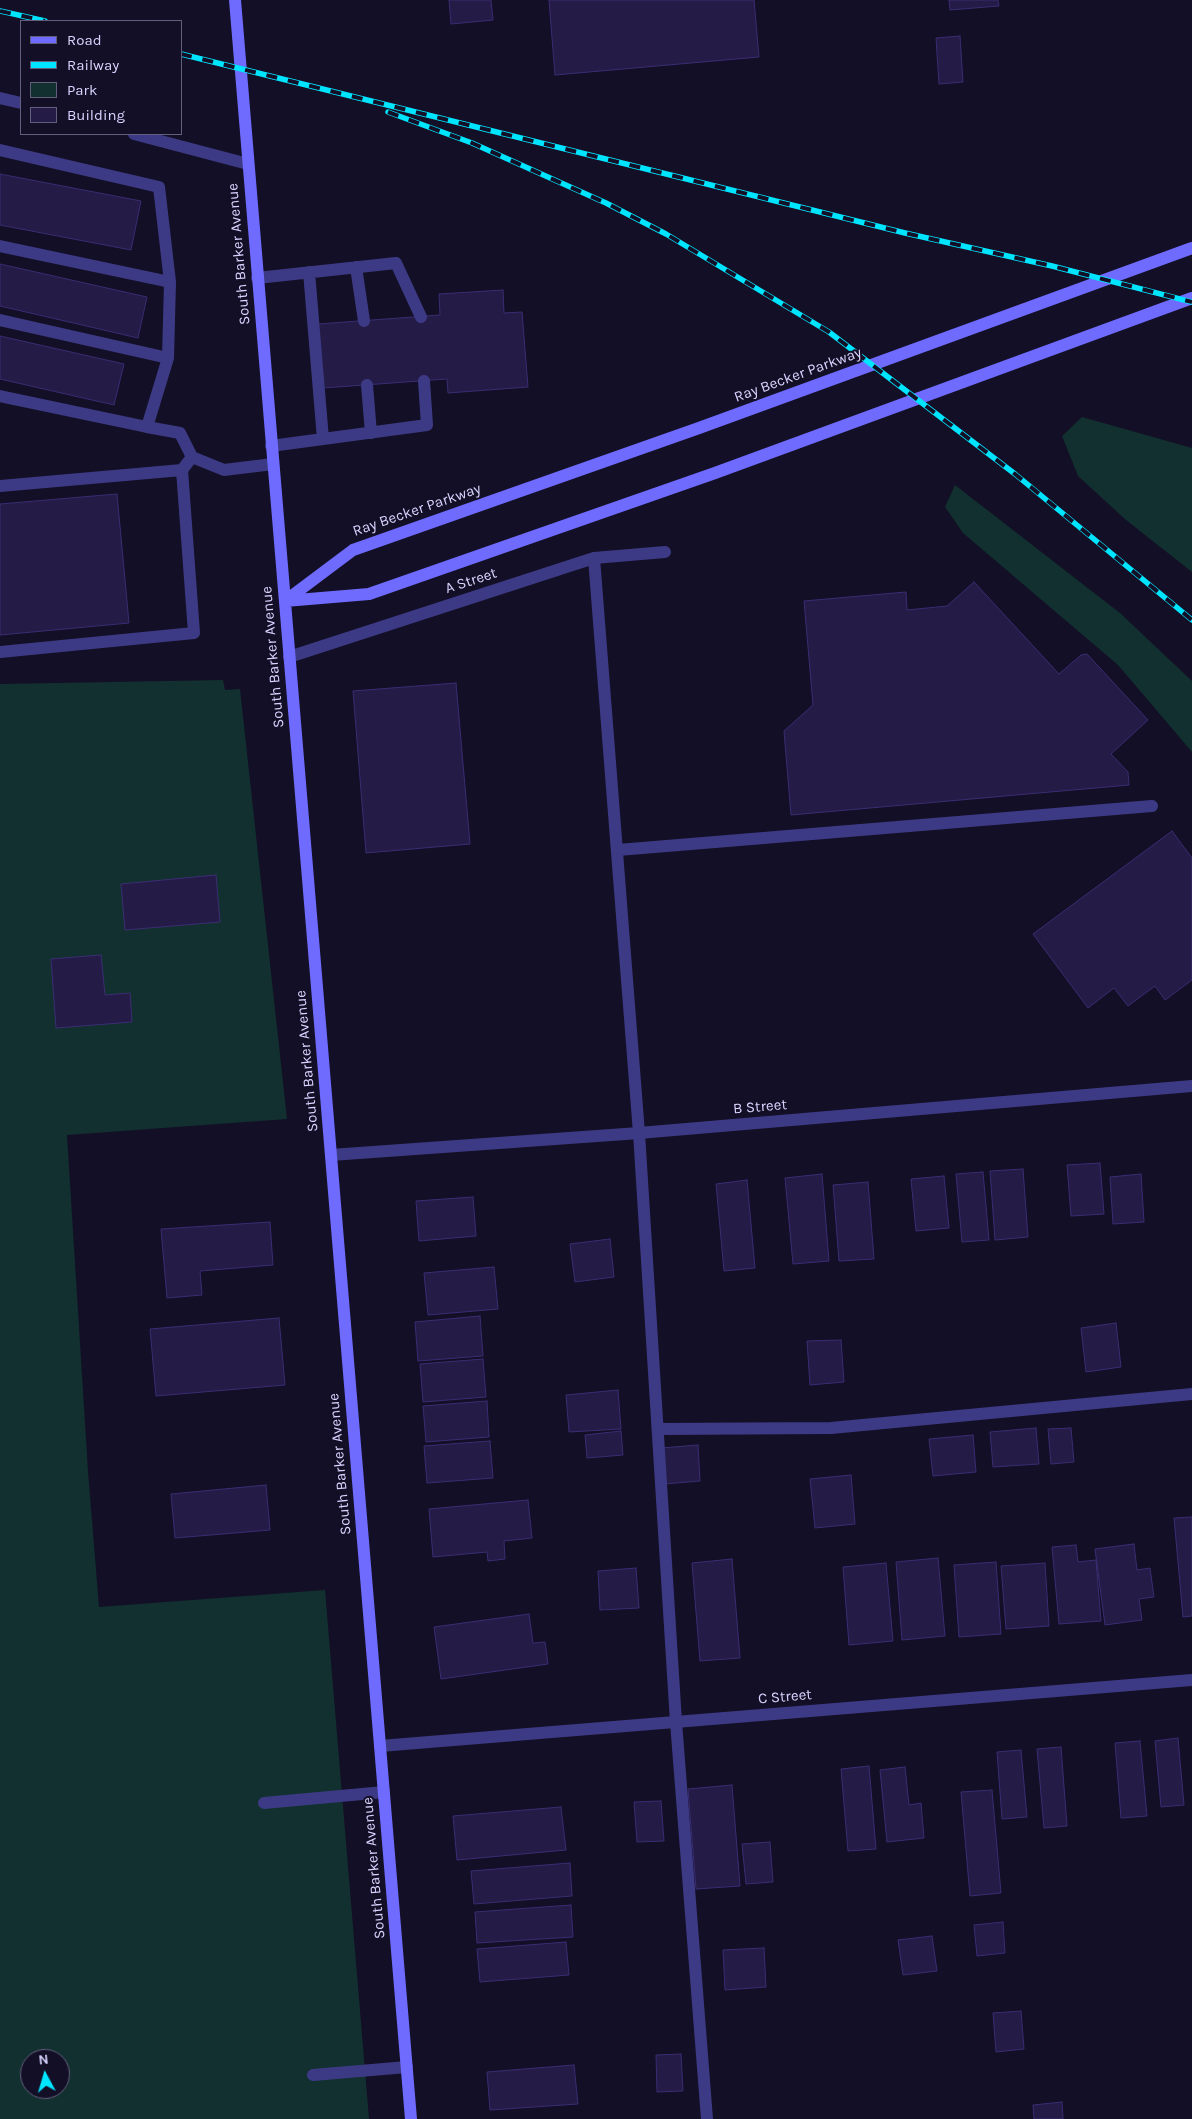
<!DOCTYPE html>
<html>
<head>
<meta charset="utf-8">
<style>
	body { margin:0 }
	#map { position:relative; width:1192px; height:2119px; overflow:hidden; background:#130f26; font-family:Karla,sans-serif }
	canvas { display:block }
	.legend { position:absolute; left:20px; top:20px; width:162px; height:115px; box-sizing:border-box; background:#130f26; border:1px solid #625e7d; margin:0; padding:6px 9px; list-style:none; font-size:15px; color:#d9d4ff }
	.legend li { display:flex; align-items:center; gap:10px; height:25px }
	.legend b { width:25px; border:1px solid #625e7d }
	.north { position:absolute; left:20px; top:2049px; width:50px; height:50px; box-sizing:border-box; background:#130f26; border:1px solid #625e7d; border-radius:50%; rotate:354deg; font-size:14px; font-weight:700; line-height:20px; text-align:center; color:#d9d4ff }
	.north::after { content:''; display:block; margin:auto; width:18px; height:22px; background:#00e5ff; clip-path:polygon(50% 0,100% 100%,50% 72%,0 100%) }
</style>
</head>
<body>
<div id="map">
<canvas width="1192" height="2119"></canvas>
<ul class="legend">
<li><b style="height:6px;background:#6f6bff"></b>Road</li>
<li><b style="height:6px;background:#00e5ff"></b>Railway</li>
<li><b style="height:14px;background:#12302f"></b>Park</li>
<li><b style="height:14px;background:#241b47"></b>Building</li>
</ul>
<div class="north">N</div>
</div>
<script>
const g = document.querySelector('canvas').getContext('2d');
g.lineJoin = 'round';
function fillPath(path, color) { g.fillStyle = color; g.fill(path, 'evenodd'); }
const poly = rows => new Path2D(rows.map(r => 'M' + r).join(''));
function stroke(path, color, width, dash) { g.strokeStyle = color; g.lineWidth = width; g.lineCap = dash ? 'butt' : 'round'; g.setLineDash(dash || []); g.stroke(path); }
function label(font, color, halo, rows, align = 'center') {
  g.font = font + ' Karla,sans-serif'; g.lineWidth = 4; g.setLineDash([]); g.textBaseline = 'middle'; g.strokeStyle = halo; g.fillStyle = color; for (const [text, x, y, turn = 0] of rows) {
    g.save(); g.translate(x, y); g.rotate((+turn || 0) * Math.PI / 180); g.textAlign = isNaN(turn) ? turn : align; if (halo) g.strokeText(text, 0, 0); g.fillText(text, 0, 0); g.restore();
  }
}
fillPath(poly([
	[1082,417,1192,448,1192,572,1126,520,1078,476,1062,436],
	[955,485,1120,613,1192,681,1192,752,1118,665,963,533,945,507],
	[223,680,225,690,240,689,287,1119,67,1135,88,1471,99,1607,325,1590,369,2119,0,2119,0,684],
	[30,2059,60,2059,60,2089,30,2089]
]), '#12302f');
const building = poly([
	[449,0,491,0,493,20,451,24,449,0],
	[549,0,754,0,759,57,555,75,549,0],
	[949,0,998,0,999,6,950,10,949,0],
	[960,36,963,82,939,84,936,38,960,36],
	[0,174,141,201,131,250,0,225,0,174],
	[0,264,147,297,138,338,0,306,0,264],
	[503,290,504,313,522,312,528,387,448,393,447,379,323,388,318,324,440,315,439,294,503,290],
	[0,336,124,364,114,405,0,379,0,336],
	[117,494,129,623,0,635,0,504,117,494],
	[974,582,1059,674,1081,655,1087,654,1148,720,1111,754,1128,772,1129,785,791,815,784,731,813,705,804,601,906,592,907,610,947,606,974,582],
	[456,683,470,844,366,853,353,691,456,683],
	[1172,831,1192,858,1192,980,1165,1000,1155,986,1128,1006,1114,988,1088,1008,1033,934,1172,831],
	[216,875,220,922,125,930,121,884,216,875],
	[101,955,105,995,130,993,132,1022,56,1028,51,959,101,955],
	[1100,1163,1104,1214,1071,1216,1067,1165,1100,1163],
	[1023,1169,1028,1237,995,1240,990,1171,1023,1169],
	[983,1172,989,1240,962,1242,956,1174,983,1172],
	[822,1174,829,1261,793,1264,785,1178,822,1174],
	[1141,1174,1144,1222,1113,1224,1110,1177,1141,1174],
	[944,1176,949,1228,916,1231,911,1179,944,1176],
	[747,1180,755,1268,724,1271,716,1184,747,1180],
	[868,1182,874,1259,839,1261,833,1185,868,1182],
	[473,1197,476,1236,419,1241,416,1201,473,1197],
	[270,1222,273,1265,200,1271,202,1295,167,1298,161,1229,270,1222],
	[610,1239,614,1277,575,1282,570,1244,610,1239],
	[494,1267,498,1309,428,1315,424,1273,494,1267],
	[480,1316,483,1356,418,1361,415,1322,480,1316],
	[279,1318,285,1385,156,1396,150,1329,279,1318],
	[1116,1323,1121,1367,1086,1372,1081,1328,1116,1323],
	[841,1340,844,1382,810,1385,807,1341,841,1340],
	[483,1359,486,1397,423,1402,420,1364,483,1359],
	[618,1390,621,1429,569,1432,566,1395,618,1390],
	[487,1401,489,1437,426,1442,423,1406,487,1401],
	[1036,1428,1039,1464,993,1467,990,1432,1036,1428],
	[1071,1428,1074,1462,1051,1464,1048,1429,1071,1428],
	[621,1431,623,1455,587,1458,585,1435,621,1431],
	[973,1435,976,1472,933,1476,929,1439,973,1435],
	[490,1441,493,1478,427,1483,424,1446,490,1441],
	[698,1445,700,1481,664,1484,661,1448,698,1445],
	[851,1475,855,1524,815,1528,810,1479,851,1475],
	[266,1485,270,1530,175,1538,171,1494,266,1485],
	[528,1500,532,1538,504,1541,505,1559,488,1561,487,1552,433,1557,429,1509,528,1500],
	[1192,1517,1192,1616,1183,1617,1174,1518,1192,1517],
	[1134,1544,1137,1570,1150,1568,1154,1597,1139,1599,1142,1620,1105,1625,1095,1549,1134,1544],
	[1076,1545,1078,1562,1096,1560,1101,1621,1059,1624,1052,1547,1076,1545],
	[938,1558,945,1636,902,1640,896,1562,938,1558],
	[732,1559,740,1658,700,1661,692,1563,732,1559],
	[996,1562,1001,1634,959,1637,954,1565,996,1562],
	[886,1563,893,1641,849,1645,843,1567,886,1563],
	[1045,1563,1049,1626,1006,1629,1001,1566,1045,1563],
	[636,1568,639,1608,600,1610,598,1571,636,1568],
	[529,1614,533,1643,545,1642,548,1664,441,1679,434,1627,529,1614],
	[1178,1738,1184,1805,1161,1807,1155,1741,1178,1738],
	[1140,1741,1147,1816,1121,1818,1115,1743,1140,1741],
	[1061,1747,1067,1826,1044,1828,1037,1749,1061,1747],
	[1021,1750,1027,1817,1002,1819,997,1752,1021,1750],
	[869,1766,876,1849,848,1851,841,1769,869,1766],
	[905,1767,909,1805,921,1803,924,1838,887,1842,880,1770,905,1767],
	[732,1785,740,1886,696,1889,688,1789,732,1785],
	[992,1790,1001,1893,970,1896,961,1792,992,1790],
	[661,1801,664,1841,637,1842,634,1802,661,1801],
	[561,1807,566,1850,457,1860,453,1816,561,1807],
	[770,1842,773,1882,746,1884,742,1844,770,1842],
	[570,1863,572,1896,474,1904,471,1871,570,1863],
	[571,1905,573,1937,477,1943,475,1912,571,1905],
	[1003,1922,1005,1953,977,1956,974,1925,1003,1922],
	[932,1936,937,1971,903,1975,898,1940,932,1936],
	[566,1942,569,1975,480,1982,477,1949,566,1942],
	[764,1948,766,1987,725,1990,723,1950,764,1948],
	[1021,2011,1024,2049,996,2052,993,2013,1021,2011],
	[681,2054,683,2091,657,2092,656,2055,681,2054],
	[574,2065,578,2104,490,2110,487,2072,574,2065],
	[1062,2102,1063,2119,1034,2119,1033,2105,1062,2102]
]);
fillPath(building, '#241b47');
stroke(building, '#3b2d73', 1);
stroke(poly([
	[0,150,159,187,170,282],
	[0,246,170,282,168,358],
	[356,267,364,321],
	[309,272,323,439],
	[257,278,396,263,421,317],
	[0,320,168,358,147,427,0,396],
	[367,385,371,433],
	[147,427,180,433,192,457,224,470,273,464],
	[271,446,427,425,424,381],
	[0,486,182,470],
	[0,652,194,633,182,470,192,457],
	[618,850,1152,806],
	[639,1133,676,1722,707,2119],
	[658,1429,831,1428,1192,1394],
	[264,1803,384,1792],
	[313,2075,407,2067]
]), '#3d3a85', 12);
stroke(poly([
	[0,98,21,103],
	[134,134,248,164],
	[594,558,639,1133],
	[289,657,594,558,665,552],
	[331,1155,639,1133,1192,1086],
	[380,1746,1192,1680]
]), '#3d3a85', 12);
stroke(poly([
	[235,0,411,2119],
	[285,601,353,550,699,428,1192,248],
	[285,601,369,594,715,473,1192,298]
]), '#6f6bff', 12);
const rail = poly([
	[0,11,45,21],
	[181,54,905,233,1052,266,1192,302],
	[388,112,472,143,606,203,666,234,829,332,1015,474,1192,620]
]);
stroke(rail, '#00e5ff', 5.5);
stroke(rail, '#130f26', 4, [11]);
label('15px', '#d9d4ff', '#130f26', [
	["South Barker Avenue",239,254,-95],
	["Ray Becker Parkway",798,375,-20],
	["Ray Becker Parkway",417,510,-19],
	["A Street",471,581,-18],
	["South Barker Avenue",273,657,-95],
	["South Barker Avenue",307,1061,-95],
	["B Street",760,1107,-5],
	["South Barker Avenue",340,1464,-95],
	["C Street",785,1697,-5],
	["South Barker Avenue",374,1868,-95]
]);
</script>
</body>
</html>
